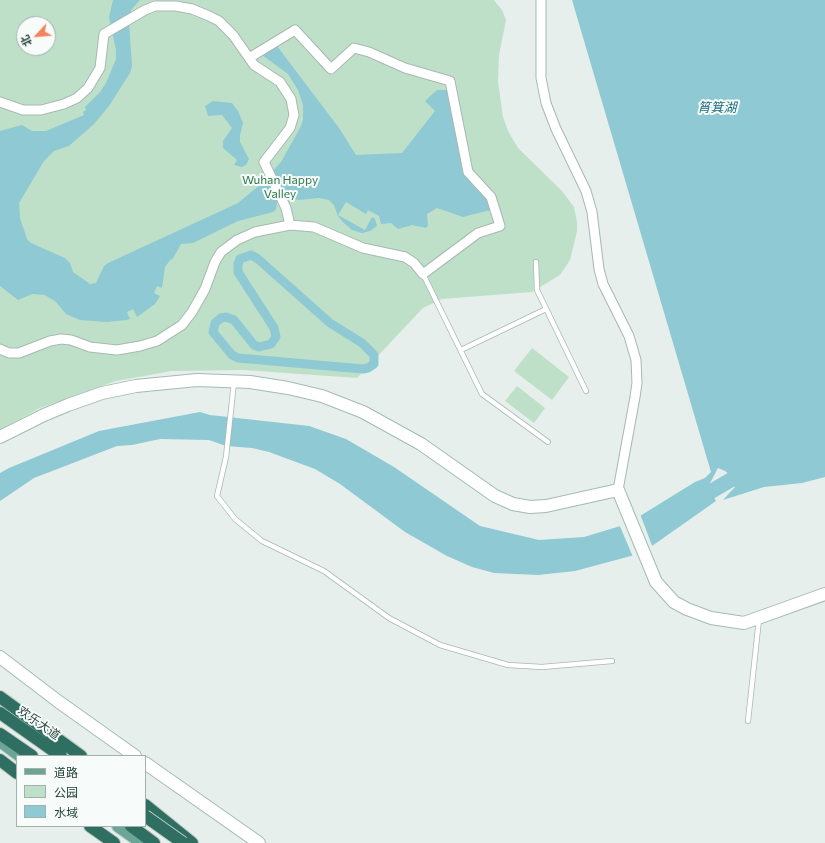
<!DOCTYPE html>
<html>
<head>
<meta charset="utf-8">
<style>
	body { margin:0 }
	#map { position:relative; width:825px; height:843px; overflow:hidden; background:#e6efeb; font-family:Commissioner,"Noto Sans SC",sans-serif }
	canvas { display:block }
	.legend { position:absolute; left:16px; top:755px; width:130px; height:72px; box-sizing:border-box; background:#f7fbf9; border:1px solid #a3b1ad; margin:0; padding:5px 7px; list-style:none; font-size:12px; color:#24423a }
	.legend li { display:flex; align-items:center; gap:8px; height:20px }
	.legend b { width:20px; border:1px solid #a3b1ad }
	.north { position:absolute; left:16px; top:16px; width:40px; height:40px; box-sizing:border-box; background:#f7fbf9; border:1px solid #a3b1ad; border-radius:50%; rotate:244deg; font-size:11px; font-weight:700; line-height:16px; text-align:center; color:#24423a }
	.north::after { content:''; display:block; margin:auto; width:14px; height:18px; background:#f4845f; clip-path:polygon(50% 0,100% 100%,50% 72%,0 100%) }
</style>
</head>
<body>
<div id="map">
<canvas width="825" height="843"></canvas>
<ul class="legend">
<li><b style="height:5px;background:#6aa596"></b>道路</li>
<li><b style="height:11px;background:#bfe0c8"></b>公园</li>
<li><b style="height:11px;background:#8ec9d4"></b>水域</li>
</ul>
<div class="north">北</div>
</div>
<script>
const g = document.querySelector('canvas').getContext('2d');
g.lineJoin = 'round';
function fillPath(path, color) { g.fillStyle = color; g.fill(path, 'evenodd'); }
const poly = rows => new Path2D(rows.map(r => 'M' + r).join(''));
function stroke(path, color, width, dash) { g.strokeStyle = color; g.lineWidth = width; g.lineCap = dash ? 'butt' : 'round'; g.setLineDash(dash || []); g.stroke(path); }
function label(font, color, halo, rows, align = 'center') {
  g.font = font + ' Commissioner,"Noto Sans SC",sans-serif'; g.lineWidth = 4; g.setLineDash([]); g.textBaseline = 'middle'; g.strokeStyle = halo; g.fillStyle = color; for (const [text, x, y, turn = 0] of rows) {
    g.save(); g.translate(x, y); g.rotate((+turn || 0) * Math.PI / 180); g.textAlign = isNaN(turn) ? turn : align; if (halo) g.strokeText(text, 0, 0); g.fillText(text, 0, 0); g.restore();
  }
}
fillPath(poly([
	[0,0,494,0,502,10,506,20,499,55,498,81,503,117,508,131,518,148,562,191,574,207,577,222,577,231,570,260,560,275,532,292,442,299,423,308,357,378,243,370,172,371,116,381,87,391,40,408,0,430],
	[24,24,48,24,48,48,24,48],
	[532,348,569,377,552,400,514,371],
	[517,386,545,408,534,423,505,401]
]), '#bfe0c8');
fillPath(poly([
	[113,0,140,0,131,10,129,22,132,66,130,73,109,106,94,124,69,146,54,151,44,161,19,203,20,218,27,239,31,243,65,258,70,263,73,272,90,284,96,283,104,266,108,263,238,203,261,184,281,162,300,128,303,120,303,105,298,90,288,74,262,55,277,46,339,128,356,155,402,153,435,111,425,101,437,90,447,90,466,176,473,186,487,199,491,210,463,217,437,208,427,214,428,226,426,228,412,225,398,229,391,223,381,224,379,216,368,210,366,214,346,202,338,215,365,230,372,217,375,219,377,226,370,231,362,233,352,230,343,222,338,216,334,205,329,200,319,198,299,200,288,198,277,203,276,209,273,212,238,221,193,243,181,244,172,260,171,259,165,267,162,288,157,286,154,293,160,296,155,304,137,317,133,309,127,312,130,319,126,320,107,322,80,320,66,314,56,302,45,295,32,294,18,300,0,286,0,131,22,125,32,131,46,131,84,115,83,112,86,110,85,107,100,92,106,83,116,59,116,50,109,17],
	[572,0,825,0,825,477,802,483,764,487,723,500,735,487,734,478,725,471,718,468,708,487,716,501,642,553,575,571,538,575,494,573,472,567,447,556,405,532,340,484,315,469,269,452,252,448,226,446,209,440,160,439,132,445,117,446,34,478,0,501,0,473,9,468,99,431,200,412,210,415,309,426,346,439,394,467,480,526,539,540,584,537,627,524,695,482,705,478,711,472],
	[213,101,232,103,238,111,243,123,240,135,240,142,249,159,246,165,242,167,234,165,237,160,223,148,223,141,232,128,222,115,208,116,205,106]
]), '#8ec9d4');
fillPath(poly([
	[640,514,653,548,643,554,633,557,619,524]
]), '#e6efeb');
stroke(poly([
	[251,255,258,259,330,323,362,343,374,355,374,364,368,368,363,369,238,358,232,355,213,332,215,323,221,318,226,317,234,320,254,345,259,347,271,344,276,337,274,328,238,272,238,264,240,259,251,255]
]), '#8ec9d4', 9);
stroke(poly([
	[693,502,734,478]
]), '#8ec9d4', 15);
const lane = poly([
	[536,262,537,290,586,391],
	[423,274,482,394,548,442],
	[461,350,546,309],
	[234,382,226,457,217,496,235,519,262,541,324,571,389,618,440,645,508,665,542,667,612,661],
	[748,721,759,619]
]);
const street = poly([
	[541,0,541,78,546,103,556,129,586,191,592,212,599,269,603,284,629,336,636,360,637,383,635,397,618,490],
	[0,102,23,110,41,110,64,104,77,98,88,88,100,68,104,34,145,10,155,6,176,6,192,9,209,16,219,21,233,35,254,65,280,82,291,99,294,115,290,128,264,162,286,208,290,225],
	[0,349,9,353,19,353,50,341,61,339,71,340,90,347,117,350,140,346,157,341,182,325,192,312,205,289,215,262,221,252,237,240,255,232,290,225,314,227,363,248,405,257,414,263,423,274,478,233,500,226,491,197,468,172,450,81,405,68,369,52,354,48,331,69,295,30,249,58]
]);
const secondary = poly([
	[0,437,44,415,68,405,102,393,136,386,197,380,250,382,288,388,322,396,363,412,421,444,495,496,513,504,530,507,546,506,618,490,656,582,674,602,687,609,711,618,744,623,825,594],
	[0,657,59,702,135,756],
	[145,763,259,843]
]);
const primary = poly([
	[0,741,20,756],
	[118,826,142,843]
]);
const highway = poly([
	[0,697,81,756],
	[0,713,61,756],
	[0,734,32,756],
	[0,760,17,773],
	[145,805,192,843],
	[90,826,114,843],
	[131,826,154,843]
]);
stroke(lane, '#a8b8b2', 6);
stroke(street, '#a8b8b2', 11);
stroke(secondary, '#a4bbb3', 14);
stroke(primary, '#c2cac8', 14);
stroke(highway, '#c2cac8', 14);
stroke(lane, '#fff', 4.5);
stroke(street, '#fff', 9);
stroke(secondary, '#fff', 12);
stroke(primary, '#6aa596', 12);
stroke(highway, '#2f6f62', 12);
const highwayBridge = poly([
	[145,816,183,843]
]);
stroke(highwayBridge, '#c2cac8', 14, []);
stroke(highwayBridge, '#2f6f62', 12);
label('12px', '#2d7a4b', '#f7fbf9', [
	["Wuhan Happy",280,180],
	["Valley",280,194]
]);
label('12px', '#24423a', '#f7fbf9', [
	["欢乐大道",39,723,35]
]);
label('italic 13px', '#1c6f80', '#f7fbf9', [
	["筲箕湖",717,108]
]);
</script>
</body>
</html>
